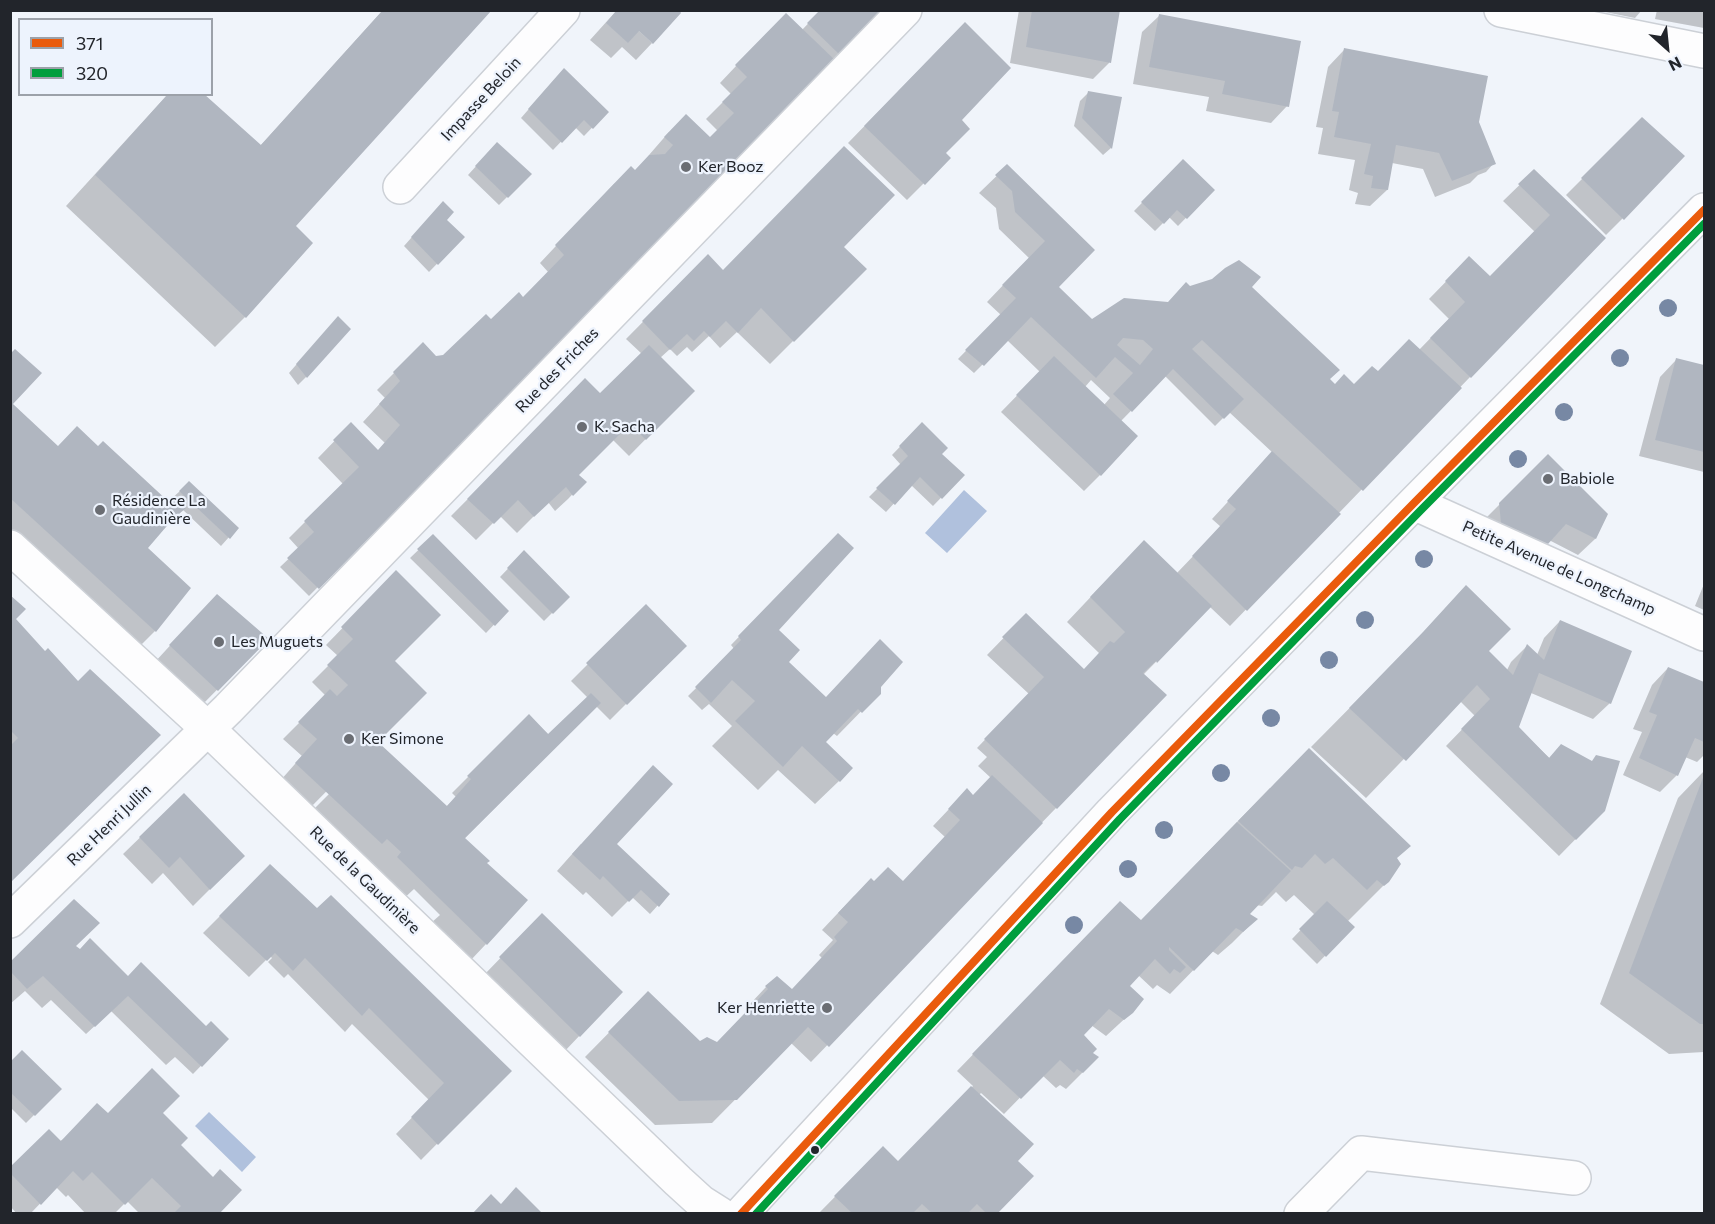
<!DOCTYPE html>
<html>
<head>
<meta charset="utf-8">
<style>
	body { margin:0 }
	#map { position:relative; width:1715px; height:1224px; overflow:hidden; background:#f0f4fa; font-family:Commissioner,sans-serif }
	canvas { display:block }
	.frame { position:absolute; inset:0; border:12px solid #22252b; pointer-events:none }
	.legend { position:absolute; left:18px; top:18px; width:195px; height:78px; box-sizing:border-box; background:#edf3fd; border:2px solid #9ca1a9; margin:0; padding:8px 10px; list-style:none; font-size:18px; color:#22252b }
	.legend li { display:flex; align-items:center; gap:12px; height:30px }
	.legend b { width:30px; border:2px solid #9ca1a9 }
	.north { position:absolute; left:1637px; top:18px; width:60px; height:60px; -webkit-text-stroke:4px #edf3fd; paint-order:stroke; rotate:153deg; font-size:16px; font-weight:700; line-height:24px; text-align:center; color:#22252b }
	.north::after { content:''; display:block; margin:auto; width:21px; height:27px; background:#22252b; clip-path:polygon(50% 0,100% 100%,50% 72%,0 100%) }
</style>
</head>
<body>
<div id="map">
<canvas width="1715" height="1224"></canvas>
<div class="frame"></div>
<ul class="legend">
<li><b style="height:8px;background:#ea5b0c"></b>371</li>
<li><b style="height:8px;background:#009e3d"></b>320</li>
</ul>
<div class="north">N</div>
</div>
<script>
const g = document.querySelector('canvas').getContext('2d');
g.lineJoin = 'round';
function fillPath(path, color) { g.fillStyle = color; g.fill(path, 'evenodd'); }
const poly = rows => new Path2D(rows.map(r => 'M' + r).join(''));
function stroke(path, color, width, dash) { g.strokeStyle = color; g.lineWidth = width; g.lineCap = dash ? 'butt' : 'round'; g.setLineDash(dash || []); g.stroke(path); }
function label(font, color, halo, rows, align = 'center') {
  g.font = font + ' Commissioner,sans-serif'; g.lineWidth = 4.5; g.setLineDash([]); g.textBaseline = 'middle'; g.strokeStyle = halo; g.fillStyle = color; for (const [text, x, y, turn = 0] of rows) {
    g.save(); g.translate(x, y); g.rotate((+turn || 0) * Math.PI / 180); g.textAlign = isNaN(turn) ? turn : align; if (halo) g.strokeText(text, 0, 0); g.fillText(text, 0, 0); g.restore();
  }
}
fillPath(poly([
	[964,490,987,511,947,553,925,533],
	[209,1112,256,1157,242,1172,195,1126]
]), '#b0c1dd');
fillPath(poly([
	[383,10,294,226,311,244,245,317,215,347,66,206,168,94,260,146],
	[617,10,652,43,636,60,622,47,611,58,590,40],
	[821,10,886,10,309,596,280,567,299,549,289,538,343,484,318,458,351,424,377,452,385,443,363,422,385,398,377,390,423,344,436,358,443,357,523,299,549,273,540,263,614,184,634,172,650,156,649,155,669,132,710,139,718,131,706,119,731,94,720,83,769,31,802,30],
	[1019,10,1119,10,1109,63,1093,79,1010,63],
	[1595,10,1642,10,1635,18],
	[1657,10,1704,10,1704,28,1655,19],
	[1159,16,1287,106,1271,123,1206,111,1209,97,1133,84,1142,32],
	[948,40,959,120,944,153,949,158,907,200,848,143],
	[1344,50,1476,127,1494,163,1486,172,1478,175,1470,183,1435,197,1423,169,1392,163,1387,190,1370,206,1355,204,1358,193,1349,190,1355,160,1318,154,1323,128,1316,127,1328,67],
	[556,78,607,112,584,136,575,127,553,150,521,118],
	[1088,93,1120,98,1111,148,1103,155,1074,126,1080,101],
	[1642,119,1623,218,1606,235,1566,195],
	[489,152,530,174,499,205,468,175],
	[1183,161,1213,190,1178,226,1169,217,1155,231,1134,211],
	[1007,166,1092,250,1051,293,1092,321,1168,303,1190,287,1250,287,1334,385,1354,386,1419,350,1449,319,1429,299,1469,258,1490,278,1535,232,1503,201,1534,171,1604,238,1230,626,1210,607,1143,675,1056,808,811,1062,791,1043,712,1123,655,1125,585,1057,648,993,700,1043,716,1044,753,1006,750,1004,766,987,791,991,822,958,819,955,833,940,822,930,854,896,874,883,902,883,945,837,933,826,951,807,973,797,991,778,978,766,987,757,977,748,1029,694,987,655,1026,615,1084,670,1100,654,1067,622,1120,566,1176,574,1221,527,1212,519,1273,453,1229,412,1215,426,1165,376,1121,421,1100,475,1084,491,1001,412,1040,372,1007,340,974,373,958,359,1001,315,987,302,1029,258,999,229,996,208,979,193],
	[1091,380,1110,398,1104,405,1085,387],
	[435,211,463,237,429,272,404,246],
	[843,247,865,269,770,364,737,332,720,348,709,336,692,352,687,347,677,356,670,349,660,358,693,391,629,456,612,439,576,475,584,482,568,499,555,511,548,502,517,533,500,516,476,540,451,516,585,381,600,396,642,354,626,339,708,256,723,272],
	[330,326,306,377,298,385,289,373],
	[10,356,11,404,57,448,161,508,189,483,237,528,221,546,182,509,167,523,146,548,189,588,155,631,138,648,10,530],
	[1676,360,1704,367,1704,472,1639,456,1660,377],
	[922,424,940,454,963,475,933,506,911,485,886,512,869,497,901,465,892,455],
	[1548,456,1607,515,1595,539,1578,555,1549,540,1530,559,1483,521],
	[838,535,767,641,787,662,825,698,879,686,879,693,837,736,833,733,824,742,839,781,815,804,778,770,758,790,712,746,732,726,709,704,702,710,688,696,735,650,731,645],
	[433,536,507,611,486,633,410,558],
	[524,552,568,597,544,621,500,577],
	[396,573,393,661,378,739,309,809,280,781,302,756,283,739,326,696,312,682,338,656,326,645],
	[1704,584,1704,610,1695,606],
	[10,597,14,619,45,653,10,881],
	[646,606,684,646,610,720,596,706,464,839,486,944,470,961,431,923,440,915,414,889,398,904,304,819,378,745,446,807,456,797,452,793,529,716,549,735,588,698,571,681],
	[201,612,267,639,201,706,154,663],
	[1560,621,1610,703,1593,719,1531,693,1517,727,1604,810,1559,856,1446,746,1475,716,1460,701,1366,798,1311,747,1407,650,1487,651,1507,670,1511,662,1527,646,1537,655,1544,638],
	[1668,668,1704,683,1704,755,1697,762,1685,757,1677,775,1660,792,1623,775,1642,732,1633,729,1652,685],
	[1704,771,1704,1052,1669,1054,1600,1004,1678,798],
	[1270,788,1396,859,1388,881,1347,922,1353,927,1317,964,1292,939,1315,915,1294,895,1286,902,1276,892,1262,906,1256,905,1247,914,1255,920,1232,943,1218,955,1212,951,1170,994,1157,985,1153,989,1138,975,1128,986,1132,1012,1106,1036,1091,1025,1082,1035,1091,1054,1097,1058,1066,1089,1060,1085,1056,1088,1042,1075,1004,1114,981,1093,979,1095,1016,1161,995,1214,819,1213,883,1148,898,1163,973,1086,957,1071,1104,919,1140,922],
	[184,795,243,856,193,906,163,873,152,884,123,854],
	[581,844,615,844,668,894,650,914,632,897,612,917,586,892,583,895,557,871],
	[270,866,317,910,509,1071,421,1160,396,1134,429,1100,352,1024,345,1032,288,974,284,978,268,962,272,958,270,956,249,977,203,933],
	[542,915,621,992,563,1053,484,975],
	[74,946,127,977,206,1028,227,1039,193,1074,175,1057,166,1065,111,1011,86,1034,51,1000,42,1008,25,991,10,1004,10,964],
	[10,1064,60,1089,26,1123,10,1107],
	[161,1113,217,1214,140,1214,127,1201,114,1214,86,1214,68,1195,66,1197,56,1187,30,1214,17,1214,10,1206,10,1169,107,1115]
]), '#0003');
fillPath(poly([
	[383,10,492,10,296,226,313,243,246,318,95,175,168,94,204,94,261,145],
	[617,10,679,10,681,13,653,44,639,31,628,43,606,23],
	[820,10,888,10,842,57,807,23],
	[1032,10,1120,10,1111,63,1026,47],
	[786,13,837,62,319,589,287,558,314,532,304,521,359,467,333,440,351,422,378,450,400,425,379,404,400,381,393,372,423,342,436,356,443,355,486,314,491,319,519,292,523,297,564,255,555,245,631,166,635,170,649,155,665,154,673,145,664,137,686,114,710,137,734,113,722,102,747,77,735,65],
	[1159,14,1301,41,1289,107,1222,94,1225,81,1149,67],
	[965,22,1011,68,962,120,970,129,946,153,951,158,925,185,864,126],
	[1344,48,1488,76,1479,122,1496,164,1452,181,1439,153,1396,145,1388,190,1371,188,1373,176,1364,174,1371,144,1334,137,1339,112,1332,111],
	[564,68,609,112,593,129,584,120,562,143,528,109],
	[1088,91,1122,97,1112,149,1082,118],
	[1642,117,1685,156,1624,220,1581,178],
	[497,142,532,174,508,198,475,166],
	[844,146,895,195,844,247,867,269,794,342,761,308,738,333,726,321,710,337,704,331,694,341,687,334,670,350,642,321,708,254,723,270],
	[1183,159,1215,190,1187,219,1177,210,1164,224,1141,202],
	[1007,164,1095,250,1059,287,1092,319,1124,298,1168,302,1186,282,1190,286,1212,279,1225,268,1239,260,1261,277,1252,287,1340,370,1330,379,1335,384,1344,374,1354,384,1372,366,1378,371,1409,339,1462,388,1363,491,1202,340,1192,349,1244,399,1224,419,1173,369,1132,412,1113,394,1133,373,1115,357,1096,378,1031,317,984,366,965,350,1016,298,1002,285,1045,241,1015,212,1012,191,995,175],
	[1123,338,1143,340,1153,349,1140,365,1117,345],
	[1534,169,1606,238,1471,378,1430,338,1465,302,1445,281,1469,256,1490,276,1550,215,1518,184],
	[443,201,454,212,447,220,465,237,438,265,411,237],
	[338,316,351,329,307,378,296,364],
	[649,345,695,391,646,440,630,424,579,475,587,482,573,496,566,487,534,517,518,500,494,524,467,499,585,378,600,393],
	[15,349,42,373,13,404,58,446,77,426,98,446,103,441,169,502,174,497,186,508,172,520,148,548,191,588,156,632,10,498,10,354],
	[1054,356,1138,436,1101,476,1016,395],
	[1676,358,1704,365,1704,452,1655,440],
	[922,422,948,448,942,454,965,475,942,499,920,477,895,505,876,488,908,456,899,446],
	[1272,451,1341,514,1247,611,1192,556,1236,509,1227,501],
	[1548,454,1608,514,1596,539,1566,524,1548,544,1501,523,1499,503],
	[189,481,239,528,230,539,179,491],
	[838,533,854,548,779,630,800,650,789,662,826,697,880,639,903,662,881,687,881,694,862,713,858,709,826,742,853,768,840,782,802,746,783,767,735,721,755,701,732,680,711,703,695,687,741,640,738,636],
	[433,534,509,611,495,626,417,549],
	[1144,540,1212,606,1157,663,1156,661,1143,673,1167,695,1057,809,984,739,1044,677,1002,637,1026,613,1084,669,1110,641,1114,643,1125,632,1090,597],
	[524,550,570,597,553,614,507,568],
	[396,570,441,615,395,661,427,693,378,742,447,806,471,779,467,776,529,714,548,734,591,693,601,703,465,838,490,861,487,863,528,900,487,945,397,857,401,852,387,839,382,844,295,763,317,739,298,722,330,689,337,696,348,685,327,665,353,639,341,627],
	[1466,585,1511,629,1489,651,1513,675,1527,644,1544,660,1560,620,1632,651,1611,704,1539,673,1519,727,1549,758,1561,744,1592,761,1596,755,1620,761,1605,811,1576,840,1461,729,1490,699,1477,685,1406,761,1349,708,1423,632],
	[217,594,269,639,218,691,169,645],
	[10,595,26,609,16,619,45,651,48,648,78,681,90,669,161,735,10,883,10,746,18,738,10,730],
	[646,604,687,646,627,705,586,663],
	[1668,667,1704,682,1704,742,1695,738,1678,776,1639,758,1657,715,1649,712],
	[1309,748,1411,846,1397,858,1401,864,1389,882,1384,886,1377,880,1367,890,1333,858,1325,864,1315,854,1302,868,1295,866,1292,870,1238,821],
	[653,765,673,784,617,844,670,894,659,907,641,890,629,902,603,876,600,880,572,854],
	[992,775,1043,823,829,1047,808,1027,737,1100,679,1101,608,1032,648,991,700,1041,707,1037,717,1042,768,989,765,986,777,976,792,989,837,941,834,937,848,922,838,913,871,878,874,881,888,867,903,881,960,820,948,809,967,788,973,795],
	[1704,775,1704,1024,1700,1024,1629,973],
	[184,793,245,856,210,890,180,857,169,868,139,837],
	[1237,822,1291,871,1250,914,1258,919,1243,932,1236,928,1194,971,1169,947,1169,950,1186,967,1180,973,1174,969,1170,974,1155,959,1130,986,1144,999,1133,1013,1124,1020,1109,1009,1084,1035,1097,1049,1093,1053,1099,1057,1083,1073,1077,1069,1074,1073,1060,1060,1021,1099,972,1054,1120,901,1141,920],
	[270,864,317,908,331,895,512,1071,438,1145,411,1117,444,1083,369,1008,362,1016,305,958,293,971,275,953,267,961,219,916],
	[74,899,100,923,76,946,80,949,90,938,128,976,141,962,206,1026,211,1021,229,1039,202,1067,128,996,95,1027,43,976,27,989,10,971,10,962],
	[1327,901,1355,927,1326,957,1299,929],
	[542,913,623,992,580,1037,499,957],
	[22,1050,62,1089,35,1116,10,1092,10,1062],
	[152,1068,180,1096,163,1113,188,1138,181,1145,213,1177,220,1169,242,1190,219,1214,173,1214,181,1206,152,1178,125,1205,92,1172,83,1181,73,1171,41,1205,10,1173,10,1167,49,1129,61,1141,97,1103,108,1113],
	[971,1086,1034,1144,1018,1161,1034,1176,997,1214,987,1214,977,1204,967,1214,954,1214,952,1212,951,1214,933,1214,922,1204,912,1214,853,1214,834,1196,883,1146,898,1161],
	[516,1187,543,1214,472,1214,491,1194,501,1204]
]), '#b0b6c0');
const street = poly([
	[1501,10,1704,51],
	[400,187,563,10],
	[1414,503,1704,634],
	[10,547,208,729,678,1181,701,1202,720,1214],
	[10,921,228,709,905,10],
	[741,1214,1112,812,1414,503,1704,210],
	[1301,1214,1361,1153,1574,1178]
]);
stroke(street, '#ccd0d6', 36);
stroke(street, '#fdfdfe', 33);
stroke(poly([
	[741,1214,1112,812,1414,503,1704,210]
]), '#ea5b0c', 8);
stroke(poly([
	[756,1214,1120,819,1421,510,1704,224]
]), '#009e3d', 8);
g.fillStyle = '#7788a4';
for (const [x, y] of [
	[1668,308],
	[1620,358],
	[1564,412],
	[1518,459],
	[1424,559],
	[1365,620],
	[1329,660],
	[1271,718],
	[1221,773],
	[1164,830],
	[1128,869],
	[1074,925]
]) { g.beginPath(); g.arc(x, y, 9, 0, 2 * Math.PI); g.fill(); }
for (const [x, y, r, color] of [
	[686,167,6,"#6a6d73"],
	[582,427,6,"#6a6d73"],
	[1548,479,6,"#6a6d73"],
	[100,510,6,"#6a6d73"],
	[219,642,6,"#6a6d73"],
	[349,739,6,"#6a6d73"],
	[827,1008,6,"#6a6d73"],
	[815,1150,5,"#22252b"]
]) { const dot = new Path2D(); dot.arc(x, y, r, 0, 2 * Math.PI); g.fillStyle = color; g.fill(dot); stroke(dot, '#edf3fd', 2); }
label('16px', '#22252b', '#edf3fd', [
	["Impasse Beloin",481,99,-47],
	["Rue des Friches",557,370,-46],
	["Petite Avenue de Longchamp",1559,568,24],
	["Rue Henri Jullin",109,825,-44],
	["Rue de la Gaudinière",365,880,44]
]);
label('16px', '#22252b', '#edf3fd', [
	["Ker Booz",698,167],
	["K. Sacha",594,427],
	["Babiole",1560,479],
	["Résidence La",112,501],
	["Gaudinière",112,519],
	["Les Muguets",231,642],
	["Ker Simone",361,739],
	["Ker Henriette",815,1008,"right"]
], 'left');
</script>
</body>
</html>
